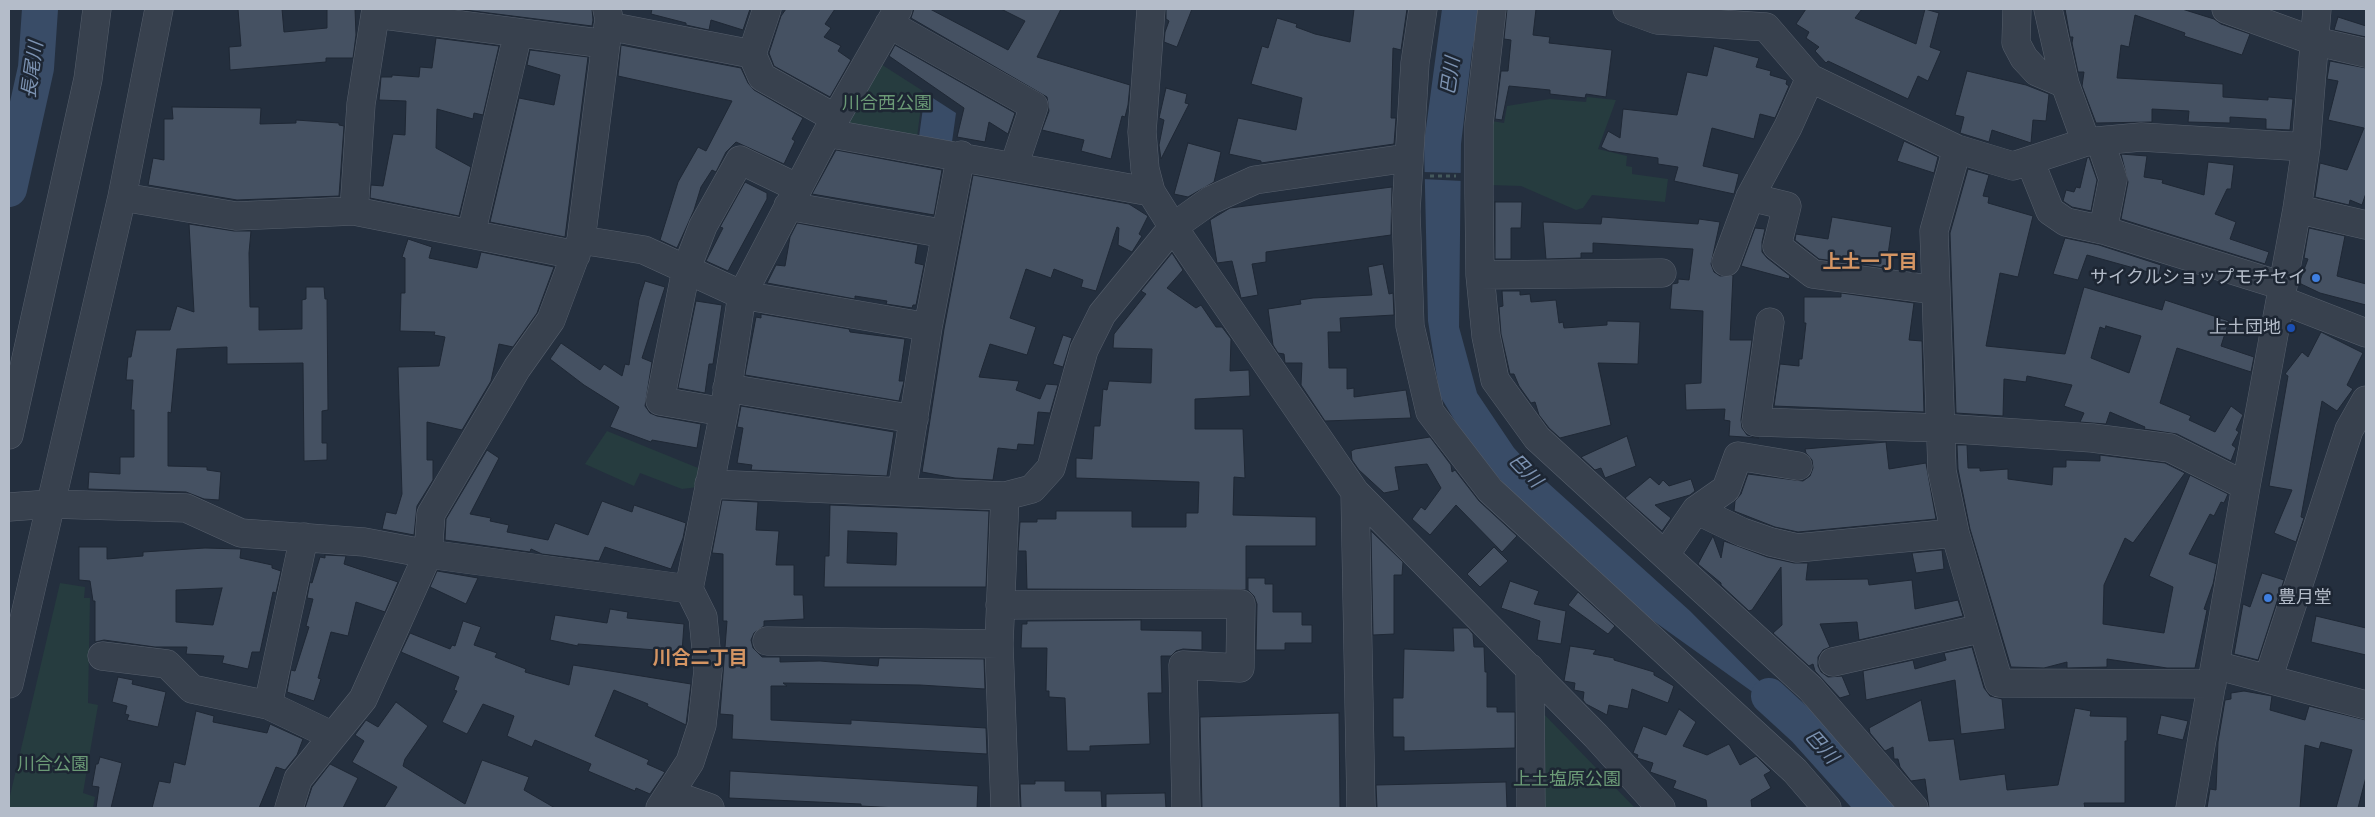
<!DOCTYPE html>
<html>
<head>
<meta charset="utf-8">
<style>
	body { margin:0 }
	#map { position:relative; width:2375px; height:817px; overflow:hidden; background:#242f3e; font-family:"IBM Plex Sans",sans-serif }
	canvas { display:block }
	.frame { position:absolute; inset:0; border:10px solid #b4bcc9; pointer-events:none }
</style>
</head>
<body>
<div id="map">
<canvas width="2375" height="817"></canvas>
<div class="frame"></div>
</div>
<script>
const g = document.querySelector('canvas').getContext('2d');
g.lineJoin = 'round';
function fillPath(path, color) { g.fillStyle = color; g.fill(path, 'evenodd'); }
const poly = rows => new Path2D(rows.map(r => 'M' + r).join(''));
function stroke(path, color, width, dash) { g.strokeStyle = color; g.lineWidth = width; g.lineCap = dash ? 'butt' : 'round'; g.setLineDash(dash || []); g.stroke(path); }
function label(font, color, halo, rows, align = 'center') {
  g.font = font + ' "IBM Plex Sans","Noto Sans JP",sans-serif'; g.lineWidth = 5; g.setLineDash([]); g.textBaseline = 'middle'; g.strokeStyle = halo; g.fillStyle = color; for (const [text, x, y, turn = 0] of rows) {
    g.save(); g.translate(x, y); g.rotate((+turn || 0) * Math.PI / 180); g.textAlign = isNaN(turn) ? turn : align; if (halo) g.strokeText(text, 0, 0); g.fillText(text, 0, 0); g.restore();
  }
}
fillPath(poly([
	[876,61,923,91,917,137,853,129,846,116],
	[1587,97,1616,100,1598,149,1627,156,1626,166,1632,167,1632,174,1668,179,1665,202,1592,195,1583,208,1576,210,1521,186,1489,185,1485,120,1504,123,1507,106,1550,99,1586,102],
	[607,431,703,470,698,487,682,489,640,473,634,486,585,464],
	[60,583,85,587,84,598,90,598,88,703,98,705,83,793,95,797,93,808,9,808,9,800],
	[1539,709,1635,808,1539,808]
]), '#263c3f');
fillPath(poly([
	[1442,9,1480,9,1472,51,1461,144,1459,327,1477,393,1514,448,1538,474,1690,611,1814,736,1641,612,1523,505,1470,446,1440,396,1428,321,1424,143],
	[925,93,956,113,952,142,919,137]
]), '#394c67');
fillPath(poly([
	[1422,172,1463,173,1463,181,1422,179]
]), '#242f3e');
stroke(poly([
	[9,189,36,68,40,9],
	[1769,696,1805,729,1876,808]
]), '#394c67', 36);
const building = poly([
	[238,9,282,9,284,32,327,28,327,9,355,9,356,35,353,58,326,58,326,62,230,70,229,47,241,46,238,9],
	[457,9,592,9,593,20,592,26,457,9],
	[652,9,750,9,743,30,711,20,709,30,686,25,686,23,651,14,652,9],
	[786,9,835,9,825,24,831,28,824,37,841,46,838,51,851,60,830,97,774,66,769,53,781,16,786,9],
	[914,9,930,9,1008,50,1025,21,1001,9,1061,9,1037,57,1130,85,1128,105,1125,117,1122,116,1111,159,1081,151,1084,140,1042,130,1049,111,1047,97,911,18,914,9],
	[1166,9,1192,9,1177,47,1164,42,1165,32,1169,21,1166,19,1166,9],
	[1354,9,1407,9,1401,50,1393,48,1391,118,1396,118,1394,144,1261,163,1261,161,1229,154,1238,118,1296,130,1302,98,1251,84,1262,46,1268,48,1277,18,1297,24,1296,27,1315,34,1350,42,1354,9],
	[1507,9,1536,9,1533,35,1550,37,1549,43,1612,50,1606,97,1586,94,1585,98,1550,94,1550,90,1509,86,1502,120,1495,119,1501,71,1508,71,1511,40,1504,39,1507,9],
	[1806,9,1862,9,1855,18,1916,44,1925,9,1939,13,1930,47,1941,51,1928,81,1918,76,1908,99,1828,61,1826,63,1815,51,1819,47,1806,38,1809,32,1796,24,1806,9],
	[2065,9,2182,9,2214,19,2221,24,2250,34,2242,55,2184,36,2185,33,2135,15,2129,47,2121,45,2117,78,2223,84,2223,97,2268,100,2268,97,2293,99,2290,130,2266,129,2266,119,2230,117,2230,123,2188,122,2189,111,2152,109,2152,122,2096,123,2082,86,2084,72,2078,72,2072,43,2073,37,2070,37,2065,9],
	[2338,17,2366,26,2366,37,2334,30,2338,17],
	[436,38,499,46,483,115,474,113,473,119,437,109,436,148,471,167,459,216,370,198,371,185,383,186,393,134,405,135,406,101,379,100,381,77,392,77,392,75,419,77,420,67,432,68,436,38],
	[621,45,741,68,748,83,754,90,803,118,792,139,795,141,784,164,736,142,726,152,716,172,712,170,701,187,694,210,677,248,660,240,678,182,698,147,706,151,732,101,618,76,621,45],
	[895,45,1015,113,1008,134,989,122,985,142,957,137,964,108,889,56,895,45],
	[1714,46,1759,58,1756,67,1771,71,1770,75,1787,80,1786,84,1789,86,1775,118,1760,114,1754,139,1712,128,1703,166,1739,174,1734,194,1674,181,1678,167,1658,164,1658,158,1609,151,1601,147,1608,131,1620,138,1623,109,1677,115,1687,72,1707,76,1714,46],
	[530,50,588,57,565,237,490,222,519,98,554,105,560,75,527,65,530,50],
	[2330,61,2366,68,2366,193,2362,205,2350,200,2349,205,2315,197,2320,163,2347,170,2364,128,2328,120,2338,81,2327,79,2330,61],
	[1967,71,2026,85,2049,94,2046,121,2033,120,2031,143,1992,130,1989,142,1960,133,1964,117,1955,115,1967,71],
	[1166,88,1187,94,1185,103,1189,104,1161,159,1159,145,1164,120,1159,118,1166,88],
	[172,107,261,108,260,124,296,123,296,120,339,123,339,125,344,126,339,196,237,200,148,185,153,158,164,160,164,119,173,119,172,107],
	[1904,141,1938,157,1934,173,1897,161,1904,141],
	[1188,143,1221,152,1214,182,1188,197,1174,194,1188,143],
	[836,150,942,170,934,215,812,194,836,150],
	[2121,154,2147,156,2144,177,2163,180,2162,183,2204,195,2208,162,2234,165,2231,189,2227,189,2215,214,2236,222,2230,239,2269,252,2265,264,2121,219,2128,182,2121,154],
	[2089,157,2097,180,2091,211,2072,207,2063,201,2066,190,2074,192,2076,187,2080,188,2087,158,2089,157],
	[1968,169,1989,175,1983,196,1989,197,1988,203,2033,216,2018,277,2000,273,1986,346,2065,354,2084,287,2162,310,2165,300,2229,321,2221,346,2254,357,2251,372,2177,348,2160,403,2191,416,2189,420,2215,432,2231,406,2243,415,2236,430,2239,432,2232,445,2236,448,2231,461,2177,434,2144,429,2145,427,2110,412,2106,424,2080,422,2084,413,2064,406,2072,385,2027,376,2026,382,2004,379,2003,416,1956,413,1950,233,1968,169],
	[2106,326,2141,336,2129,373,2091,358,2100,327,2105,329,2106,326],
	[973,175,1129,204,1148,216,1139,234,1142,236,1132,252,1118,245,1119,228,1117,227,1096,291,1081,287,1083,280,1054,269,1051,278,1026,269,1010,318,1036,327,1027,355,990,344,979,377,1019,381,1016,390,1040,399,1046,384,1058,385,1050,413,1038,412,1034,445,1018,444,1017,450,998,448,993,480,955,478,922,472,944,329,973,175],
	[745,182,767,193,767,199,728,271,706,261,723,228,720,227,745,182],
	[1392,187,1391,235,1266,252,1266,262,1252,264,1258,295,1241,298,1232,261,1217,263,1210,220,1230,208,1392,187],
	[1495,202,1522,202,1521,228,1511,228,1511,259,1495,259,1495,202],
	[1602,217,1698,224,1699,219,1720,222,1711,264,1714,272,1720,276,1733,275,1730,340,1752,340,1741,420,1742,428,1747,435,1759,438,1729,436,1730,421,1724,420,1725,409,1686,410,1685,384,1701,383,1703,311,1670,309,1672,284,1678,283,1678,279,1689,280,1693,249,1593,243,1593,253,1581,253,1581,258,1546,259,1543,222,1601,224,1602,217],
	[1832,217,1892,227,1886,268,1819,259,1795,240,1796,234,1828,239,1832,217],
	[797,223,918,245,915,263,924,265,916,305,913,305,912,308,886,304,887,301,855,296,855,299,767,283,776,265,785,266,790,237,797,223],
	[189,224,234,231,251,231,249,253,250,307,259,307,259,330,302,329,302,300,306,299,306,287,324,287,325,299,327,299,328,410,322,411,322,443,327,443,327,460,304,461,303,363,227,364,227,347,177,349,171,413,168,412,168,466,207,467,207,470,221,472,219,500,204,499,186,492,88,489,89,472,120,474,120,457,134,457,134,410,131,410,133,380,126,380,128,357,131,357,136,330,170,330,177,306,194,312,189,224],
	[1755,228,1765,229,1762,242,1762,252,1767,258,1790,276,1789,279,1741,266,1755,228],
	[2309,228,2345,236,2337,276,2366,284,2366,305,2320,293,2299,283,2308,259,2304,258,2309,228],
	[2065,238,2099,245,2161,265,2159,275,2087,255,2078,280,2053,274,2065,238],
	[408,239,432,247,429,258,477,268,481,252,554,267,537,313,513,347,499,344,491,381,462,430,427,422,427,460,433,460,433,480,417,506,414,535,382,529,386,512,396,514,402,494,398,367,439,366,445,337,434,335,435,332,400,331,401,293,405,293,405,258,402,257,408,239],
	[1172,253,1183,270,1167,288,1196,308,1201,305,1216,327,1222,327,1231,339,1230,371,1249,370,1250,396,1195,399,1195,429,1243,429,1245,478,1234,477,1233,515,1316,517,1316,546,1246,546,1246,590,1027,589,1026,551,1018,551,1020,522,1037,522,1037,519,1056,519,1056,511,1132,511,1132,527,1186,527,1186,513,1198,513,1199,482,1076,478,1076,458,1092,459,1094,426,1100,426,1103,389,1107,390,1109,381,1151,383,1152,349,1113,348,1114,334,1146,294,1141,291,1172,253],
	[1383,264,1389,294,1393,293,1394,315,1340,318,1341,332,1328,332,1329,368,1347,368,1347,389,1354,388,1354,397,1406,390,1411,418,1325,421,1301,385,1302,363,1285,363,1284,354,1278,353,1273,345,1268,309,1301,304,1300,300,1313,298,1372,295,1368,267,1383,264],
	[645,281,665,287,642,358,652,362,645,406,650,413,657,416,701,424,697,448,652,440,651,442,610,427,619,407,584,385,550,359,561,343,600,370,604,364,622,376,625,364,629,365,639,300,645,281],
	[1502,291,1520,291,1520,295,1530,294,1531,302,1556,300,1559,323,1563,322,1564,328,1607,325,1607,321,1640,322,1638,364,1598,363,1611,425,1560,438,1549,428,1539,415,1535,402,1531,403,1519,386,1514,374,1510,374,1501,334,1499,307,1503,306,1502,291],
	[1841,293,1914,303,1909,340,1922,341,1924,412,1774,406,1780,364,1799,366,1799,359,1802,359,1806,323,1804,323,1804,297,1841,297,1841,293],
	[696,301,722,305,713,364,709,364,705,393,678,388,696,301],
	[761,314,849,329,850,332,905,339,899,381,904,381,899,401,745,375,756,317,761,318,761,314],
	[2321,332,2363,353,2347,385,2353,389,2337,411,2322,401,2301,517,2304,518,2296,542,2274,533,2292,490,2269,486,2288,376,2285,374,2302,352,2308,357,2321,332],
	[1063,335,1072,338,1063,367,1053,364,1063,335],
	[741,406,894,432,887,476,751,470,752,465,737,463,743,428,737,427,741,406],
	[1627,436,1636,466,1605,478,1601,468,1595,470,1581,457,1627,436],
	[1430,437,1451,465,1452,472,1455,470,1479,501,1517,536,1502,552,1456,505,1430,535,1412,519,1421,507,1425,510,1441,488,1427,464,1395,467,1399,490,1384,493,1359,470,1352,460,1351,451,1355,449,1430,437],
	[1886,442,1889,469,1926,463,1936,519,1798,532,1775,527,1734,511,1735,501,1741,494,1748,474,1803,481,1810,476,1813,468,1812,460,1806,453,1805,449,1886,442],
	[1957,445,1967,445,1968,468,1980,468,1980,471,2008,469,2008,479,2052,485,2053,467,2066,467,2066,460,2100,461,2100,455,2165,463,2185,473,2133,543,2125,538,2104,585,2103,624,2164,633,2173,587,2149,576,2190,475,2228,494,2224,503,2221,502,2214,516,2210,514,2189,554,2217,564,2213,584,2204,609,2207,610,2195,668,2167,668,2107,659,2107,667,2067,668,2067,662,2044,668,2011,667,1970,529,1958,469,1957,445],
	[487,450,499,458,470,514,491,518,490,521,509,525,507,532,548,540,555,523,588,535,602,501,632,512,634,505,686,523,683,538,671,569,605,547,599,561,542,554,531,549,530,552,445,540,446,519,487,450],
	[1650,477,1659,485,1663,480,1669,486,1691,479,1695,491,1690,495,1655,505,1671,518,1662,531,1625,498,1650,477],
	[722,500,758,502,756,530,779,531,776,565,794,565,794,595,803,595,804,619,764,621,764,626,754,633,751,640,753,648,762,657,780,657,780,662,820,661,878,666,879,658,984,659,985,689,920,685,783,683,787,686,771,686,771,720,851,724,851,720,986,728,987,754,732,739,733,715,720,714,727,621,723,621,723,554,712,553,722,500],
	[830,505,989,511,986,587,824,587,825,556,829,556,830,505],
	[848,531,897,533,896,565,847,563,848,531],
	[1371,531,1403,562,1402,575,1394,575,1394,634,1373,635,1371,531],
	[1713,536,1721,558,1724,541,1767,557,1794,563,1808,563,1806,580,1868,579,1869,585,1912,580,1915,609,1958,600,1963,616,1859,640,1857,622,1820,624,1830,647,1823,650,1818,657,1818,666,1821,672,1828,677,1842,676,1850,695,1840,698,1815,671,1813,664,1809,666,1773,633,1782,625,1781,567,1752,610,1749,611,1721,585,1721,583,1698,564,1713,536],
	[79,547,107,547,107,559,143,556,143,552,205,548,241,549,240,558,272,565,272,568,281,571,276,593,273,592,260,652,252,652,248,669,222,663,224,656,186,654,187,647,155,647,104,640,95,642,95,601,93,601,90,581,79,580,79,547],
	[222,588,213,625,176,622,176,590,222,588],
	[1494,547,1508,561,1480,587,1467,574,1494,547],
	[1942,550,1944,569,1916,573,1912,553,1942,550],
	[325,555,346,556,344,564,398,582,385,612,356,602,348,636,331,632,318,678,321,679,314,701,287,692,291,670,295,671,309,627,306,626,313,599,307,598,310,582,312,583,320,557,325,558,325,555],
	[437,571,478,578,466,604,430,587,437,571],
	[2262,573,2284,580,2258,660,2234,654,2243,604,2250,607,2262,573],
	[1248,578,1265,578,1265,584,1273,584,1273,612,1302,612,1302,625,1312,625,1312,643,1285,643,1285,650,1256,650,1257,604,1254,596,1248,590,1248,578],
	[1510,581,1539,591,1534,604,1566,611,1561,644,1537,640,1540,621,1501,608,1510,581],
	[1578,592,1615,626,1608,634,1568,605,1578,592],
	[610,609,628,612,627,618,684,624,682,652,578,644,578,646,550,640,555,615,607,623,610,609],
	[2316,616,2366,628,2366,655,2311,642,2316,616],
	[1141,620,1141,630,1202,631,1202,650,1183,649,1176,651,1171,656,1161,656,1162,693,1148,693,1150,744,1090,746,1090,751,1067,751,1065,698,1049,697,1049,691,1046,691,1047,648,1021,648,1022,624,1027,624,1027,621,1141,620],
	[463,621,481,627,474,645,497,653,495,657,526,669,525,672,569,685,573,665,691,684,686,725,647,706,648,704,614,690,595,736,649,760,647,764,665,772,650,794,636,788,635,791,588,771,591,764,535,740,532,747,507,736,514,716,483,704,467,734,442,722,457,691,454,690,459,677,401,652,410,633,450,649,452,645,455,646,463,621],
	[1453,628,1468,628,1473,634,1474,647,1484,647,1485,672,1487,672,1487,707,1497,707,1497,712,1515,712,1515,748,1404,751,1404,737,1393,737,1393,698,1403,698,1404,649,1454,651,1453,628],
	[1570,646,1596,650,1593,654,1614,658,1614,660,1654,672,1654,675,1674,686,1668,703,1632,689,1628,709,1609,705,1607,715,1586,704,1583,700,1584,692,1574,690,1575,683,1564,681,1570,646],
	[1972,647,1984,688,1990,696,2002,699,2005,729,1961,734,1955,680,1866,700,1863,671,1913,660,1915,669,1946,660,1944,653,1972,647],
	[118,677,133,680,132,684,166,692,158,727,127,720,129,715,125,714,127,706,112,702,118,677],
	[2244,691,2272,696,2270,710,2305,720,2309,706,2366,720,2366,777,2358,808,2336,808,2352,750,2321,742,2319,749,2305,745,2300,808,2207,808,2210,789,2216,790,2218,742,2225,700,2231,699,2231,693,2244,691],
	[1921,700,1929,741,1954,739,1960,780,2005,774,2007,790,2058,785,2075,708,2091,711,2090,716,2127,717,2127,741,2125,741,2125,803,2084,803,2085,808,1929,808,1925,779,1911,781,1900,767,1898,759,1894,759,1893,747,1885,751,1870,733,1869,728,1921,700],
	[396,702,428,726,405,759,403,766,465,804,482,760,529,777,524,790,555,808,384,808,397,787,352,762,364,741,355,735,366,720,378,727,396,702],
	[1679,709,1696,722,1683,746,1707,755,1729,744,1740,765,1756,756,1771,771,1764,775,1771,788,1751,800,1752,808,1707,808,1706,800,1673,788,1676,781,1650,772,1653,763,1637,758,1638,755,1633,753,1643,726,1666,735,1679,709],
	[196,711,214,716,213,722,267,733,270,724,303,739,297,755,285,770,276,767,259,808,152,808,159,781,170,783,174,762,185,765,196,711],
	[1339,713,1340,808,1202,808,1200,717,1339,713],
	[2161,715,2188,721,2183,740,2157,734,2161,715],
	[100,757,122,763,111,808,96,808,99,787,92,786,96,764,98,764,100,757],
	[330,764,358,778,343,808,305,808,312,787,330,764],
	[730,771,978,786,977,808,897,808,861,806,861,804,729,798,730,771],
	[1035,781,1065,781,1065,791,1101,791,1102,808,1021,808,1020,784,1035,784,1035,781],
	[1506,782,1507,808,1377,808,1376,785,1506,782],
	[1165,793,1166,808,1106,808,1106,794,1165,793]
]);
fillPath(building, '#455162');
stroke(building, '#1f2835', 1);
const minor = poly([
	[376,9,361,104,354,211,576,255],
	[767,9,752,54,762,77,835,118],
	[1151,9,1142,132,1145,169,1151,192,1173,227,1355,492,1596,736,1661,808],
	[1423,9,1415,63,1406,211,1410,326,1430,412,1490,490,1795,771,1827,808],
	[1492,9,1479,124,1479,194,1480,275,1486,336,1495,380,1537,438,1810,688,1914,808],
	[1627,9,1657,20,1766,27,1810,78,1957,149,2013,166,2086,142,2141,137,2306,147],
	[2017,9,2016,43,2024,58,2037,72,2065,84],
	[2048,9,2065,84,2086,142],
	[2226,9,2314,41,2366,53],
	[376,14,606,44],
	[889,24,1034,106,1014,166],
	[608,26,752,54],
	[827,133,1151,192],
	[2100,141,2113,179,2103,230],
	[1957,149,1934,231,1942,471,1955,533,1999,683,2212,684],
	[2030,161,2050,211,2066,222,2103,230,2283,286],
	[122,197,236,216,354,211],
	[1750,197,1787,206,1777,246,1813,274,1936,290],
	[788,206,946,234],
	[2297,209,2366,225],
	[471,234,518,33],
	[581,240,644,250,742,295,928,327],
	[1726,262,1750,197,1788,127,1810,78],
	[1480,275,1662,273],
	[2281,300,2366,333],
	[1770,322,1756,422,1940,428,2092,438,2170,448,2246,486],
	[727,388,914,419],
	[724,412,660,401,686,270,703,226,740,160,798,188],
	[9,435,88,79,97,9],
	[709,484,1005,496,1032,489,1051,468,1084,350,1102,314,1173,227,1211,200,1255,180,1408,158],
	[902,491,928,327,961,155],
	[1355,492,1361,808],
	[9,507,50,504,186,508,241,533,364,542,428,554,689,589],
	[1696,510,1742,532,1771,542,1797,548,1955,533],
	[1665,555,1696,510,1726,489,1738,456,1798,466],
	[1000,605,1241,604,1240,668,1183,665,1186,808],
	[767,641,999,644],
	[102,656,167,664,192,689,268,705,333,736],
	[1833,662,1983,628],
	[2215,665,2366,705],
	[1530,668,1531,808],
	[2268,679,2349,430,2366,400],
	[9,684,122,197,159,9],
	[268,705,304,537],
	[671,794,710,808],
	[289,808,298,779,363,699,428,554,431,514,517,368,551,320,581,240,609,19,607,9],
	[660,808,690,762,702,725,708,670,703,617,689,589,724,412,742,295,827,133,898,9],
	[1005,808,999,644,1005,496],
	[2190,808,2246,486,2297,209,2306,147,2317,9]
]);
stroke(minor, '#565f6c', 29);
stroke(poly([
	[1430,176,1456,176]
]), '#44595c', 3, [4, 4]);
stroke(minor, '#38414e', 28);
for (const [x, y, r, color] of [
	[2316,278,5,"#3f7fe0"],
	[2291,328,5,"#1a4fb4"],
	[2268,598,5,"#3f7fe0"]
]) { const dot = new Path2D(); dot.arc(x, y, r, 0, 2 * Math.PI); g.fillStyle = color; g.fill(dot); stroke(dot, '#1d2633', 2); }
label('18px', '#6b9a76', '#1d2633', [
	["川合西公園",887,104],
	["川合公園",53,765],
	["上土塩原公園",1567,780]
]);
label('18px', '#b4bcc9', '#1d2633', [
	["サイクルショップモチセイ",2306,278],
	["上土団地",2281,328],
	["豊月堂",2278,598,"left"]
], 'right');
label('italic 19px', '#7c92b1', '#1d2633', [
	["長尾川",33,70,-82],
	["巴川",1451,76,-82],
	["巴川",1525,471,46],
	["巴川",1821,747,48]
]);
label('bold 19px', '#d59563', '#1d2633', [
	["上土一丁目",1870,263],
	["川合二丁目",700,659]
]);
</script>
</body>
</html>
